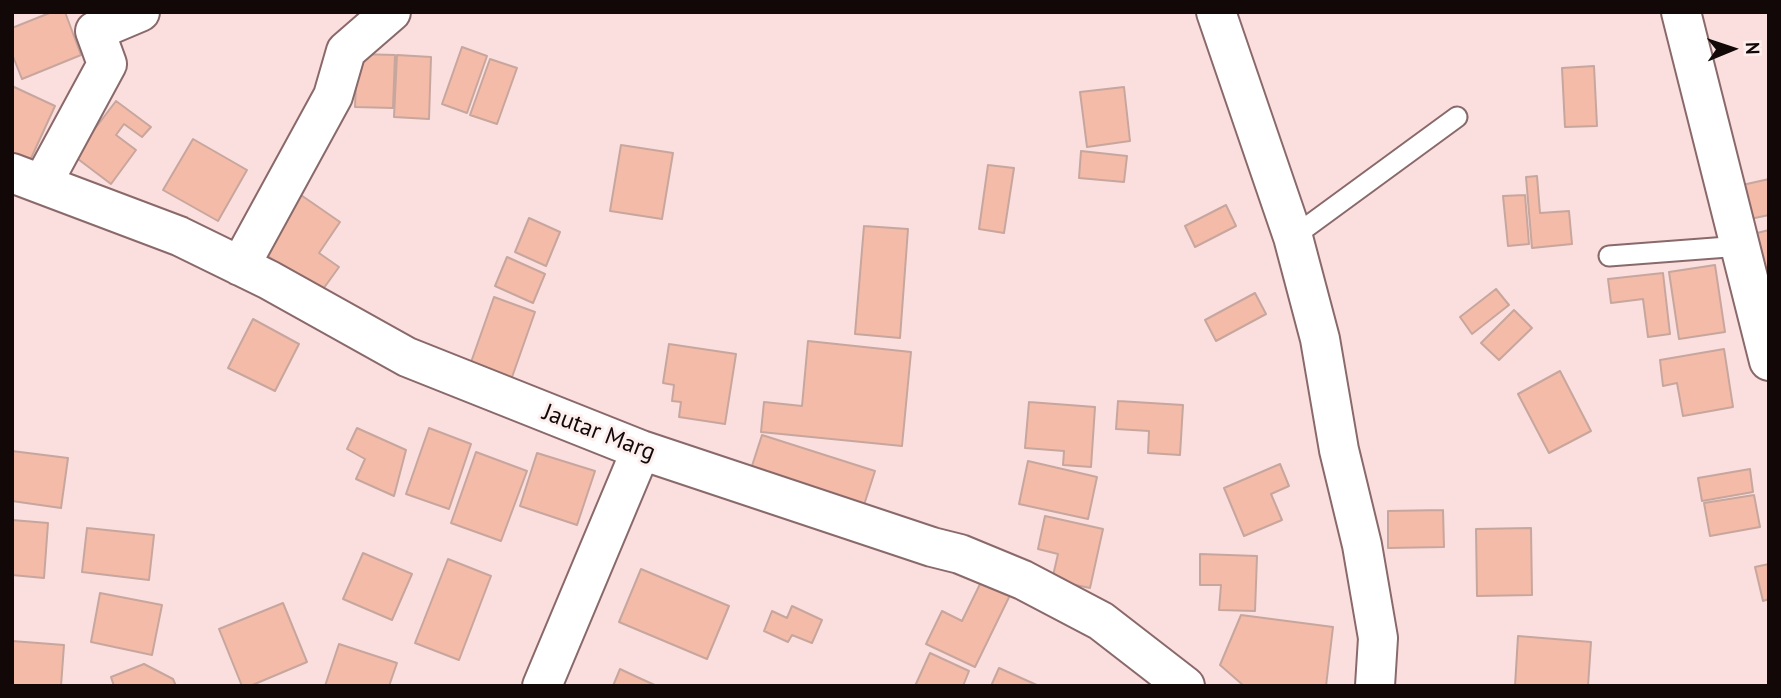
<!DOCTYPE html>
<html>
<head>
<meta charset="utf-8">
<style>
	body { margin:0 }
	#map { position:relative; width:1781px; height:698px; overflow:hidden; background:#fbdede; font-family:"PT Sans",sans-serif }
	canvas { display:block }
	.frame { position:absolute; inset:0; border:14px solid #130808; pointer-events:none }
	.north { position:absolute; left:1697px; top:14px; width:70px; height:70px; -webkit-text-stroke:5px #feefef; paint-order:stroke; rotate:88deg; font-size:19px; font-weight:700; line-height:28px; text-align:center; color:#130808 }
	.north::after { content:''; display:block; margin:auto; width:24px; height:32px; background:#130808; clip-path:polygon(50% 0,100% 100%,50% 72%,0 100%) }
</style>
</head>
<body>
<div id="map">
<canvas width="1781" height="698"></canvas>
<div class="frame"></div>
<div class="north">N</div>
</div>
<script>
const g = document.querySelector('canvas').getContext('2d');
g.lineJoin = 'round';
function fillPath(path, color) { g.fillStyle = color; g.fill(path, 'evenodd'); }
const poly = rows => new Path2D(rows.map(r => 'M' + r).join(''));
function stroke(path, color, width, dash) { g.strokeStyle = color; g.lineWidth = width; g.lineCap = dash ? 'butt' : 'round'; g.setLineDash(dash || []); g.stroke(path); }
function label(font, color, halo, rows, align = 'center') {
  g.font = font + ' "PT Sans",sans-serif'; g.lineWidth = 6; g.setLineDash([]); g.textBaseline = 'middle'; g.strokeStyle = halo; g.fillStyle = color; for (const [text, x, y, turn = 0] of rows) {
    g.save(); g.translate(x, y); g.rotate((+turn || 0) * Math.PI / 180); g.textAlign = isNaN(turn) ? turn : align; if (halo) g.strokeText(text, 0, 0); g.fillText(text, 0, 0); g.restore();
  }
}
const building = poly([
	[52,12,65,12,81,55,22,79,12,54,12,28,52,12],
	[462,47,487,56,467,113,442,104,462,47],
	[357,54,395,55,393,108,355,107,357,54],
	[397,55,431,57,429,119,394,117,397,55],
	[490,59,517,68,497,124,470,115,490,59],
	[1594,66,1597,126,1565,127,1562,68,1594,66],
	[12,86,55,106,27,167,12,160,12,86],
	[1124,87,1130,141,1087,147,1080,92,1124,87],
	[116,101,151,127,142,137,124,124,116,135,136,150,111,184,74,156,116,101],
	[193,139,247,170,218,221,163,190,193,139],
	[621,145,673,153,662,219,610,211,621,145],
	[1081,151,1127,156,1124,182,1079,178,1081,151],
	[988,165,1014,168,1004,233,979,229,988,165],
	[1537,176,1540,213,1569,211,1572,244,1532,248,1526,177,1537,176],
	[1769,179,1769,215,1736,222,1729,188,1769,179],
	[298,193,340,222,319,253,339,267,321,292,259,250,298,193],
	[1525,195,1529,244,1508,246,1503,196,1525,195],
	[1226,205,1236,226,1195,247,1185,226,1226,205],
	[529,218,560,232,546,266,515,252,529,218],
	[864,226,908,229,900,338,855,334,864,226],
	[1769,230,1769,286,1745,236,1769,230],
	[507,257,545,274,533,303,495,286,507,257],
	[1715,265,1725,332,1679,339,1669,272,1715,265],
	[1663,273,1670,334,1648,337,1643,299,1611,303,1608,279,1663,273],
	[1496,289,1509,305,1472,334,1460,317,1496,289],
	[1255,293,1266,314,1216,341,1205,320,1255,293],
	[494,297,535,312,511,380,470,365,494,297],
	[1514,310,1532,328,1499,360,1481,343,1514,310],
	[253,319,299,344,275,391,228,368,253,319],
	[808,341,911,352,902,446,761,432,764,402,802,406,808,341],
	[669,344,736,354,725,424,679,417,681,402,672,401,674,385,663,383,669,344],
	[1724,349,1733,407,1683,416,1677,383,1663,386,1660,360,1724,349],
	[1560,371,1591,431,1549,453,1518,394,1560,371],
	[1118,401,1183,405,1180,455,1148,453,1149,431,1116,429,1118,401],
	[1029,402,1095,407,1091,467,1063,465,1064,451,1025,448,1029,402],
	[357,428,406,450,394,496,356,479,365,459,347,449,357,428],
	[429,428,471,444,449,509,406,494,429,428],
	[762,435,875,471,863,508,750,472,762,435],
	[12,451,68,458,61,508,12,501,12,451],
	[476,452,527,471,501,541,451,523,476,452],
	[537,453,595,471,577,525,520,506,537,453],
	[1028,461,1097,477,1088,519,1019,504,1028,461],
	[1280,464,1289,486,1271,494,1282,520,1244,536,1224,488,1280,464],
	[1750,469,1753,492,1702,501,1698,478,1750,469],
	[1754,495,1760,527,1710,536,1704,503,1754,495],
	[1443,510,1444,547,1388,548,1388,511,1443,510],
	[1045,516,1103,529,1090,588,1052,580,1058,554,1038,549,1045,516],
	[12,520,48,523,44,578,12,575,12,520],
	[87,528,154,535,149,580,82,572,87,528],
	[1531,528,1532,595,1477,596,1476,529,1531,528],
	[363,553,412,574,392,620,343,599,363,553],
	[1200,554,1257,556,1255,611,1219,610,1221,585,1200,585,1200,554],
	[448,559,491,576,459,660,415,643,448,559],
	[1769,564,1769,599,1763,601,1755,567,1769,564],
	[641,569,729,606,707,659,619,622,641,569],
	[983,578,1012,591,975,667,926,644,942,611,962,621,983,578],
	[100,593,162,605,152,655,91,642,100,593],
	[283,603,307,662,250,686,242,686,219,629,283,603],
	[792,606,822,620,812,643,792,635,788,642,764,631,772,611,787,618,792,606],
	[1241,615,1333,627,1326,686,1244,686,1220,665,1241,615],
	[1518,636,1591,642,1588,686,1515,686,1518,636],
	[12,641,64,645,61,686,12,686,12,641],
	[339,644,397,663,389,686,325,686,339,644],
	[930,653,969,671,963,686,915,686,930,653],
	[144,664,173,679,176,686,114,686,111,677,144,664],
	[999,668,1039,686,991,686,999,668],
	[620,669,637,677,657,686,613,686,620,669]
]);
fillPath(building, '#f5bba9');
stroke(building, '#c7a69d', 2);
const service = poly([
	[1293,237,1457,117],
	[1609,256,1741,246]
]);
const minor = poly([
	[1216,12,1293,237,1320,339,1339,450,1362,545,1378,638,1375,686],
	[1681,12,1769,361],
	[12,173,179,236,269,280,407,357,641,450,932,547,960,554,1023,580,1101,621,1185,686],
	[42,184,107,64,95,31,140,12],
	[240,266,333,96,346,51,391,12],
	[542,686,641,450]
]);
stroke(service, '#89696a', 23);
stroke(minor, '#89696a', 42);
stroke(service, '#fff', 19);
stroke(minor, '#fff', 38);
label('24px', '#130808', '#feefef', [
	["Jautar Marg",599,433,21]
]);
</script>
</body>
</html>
